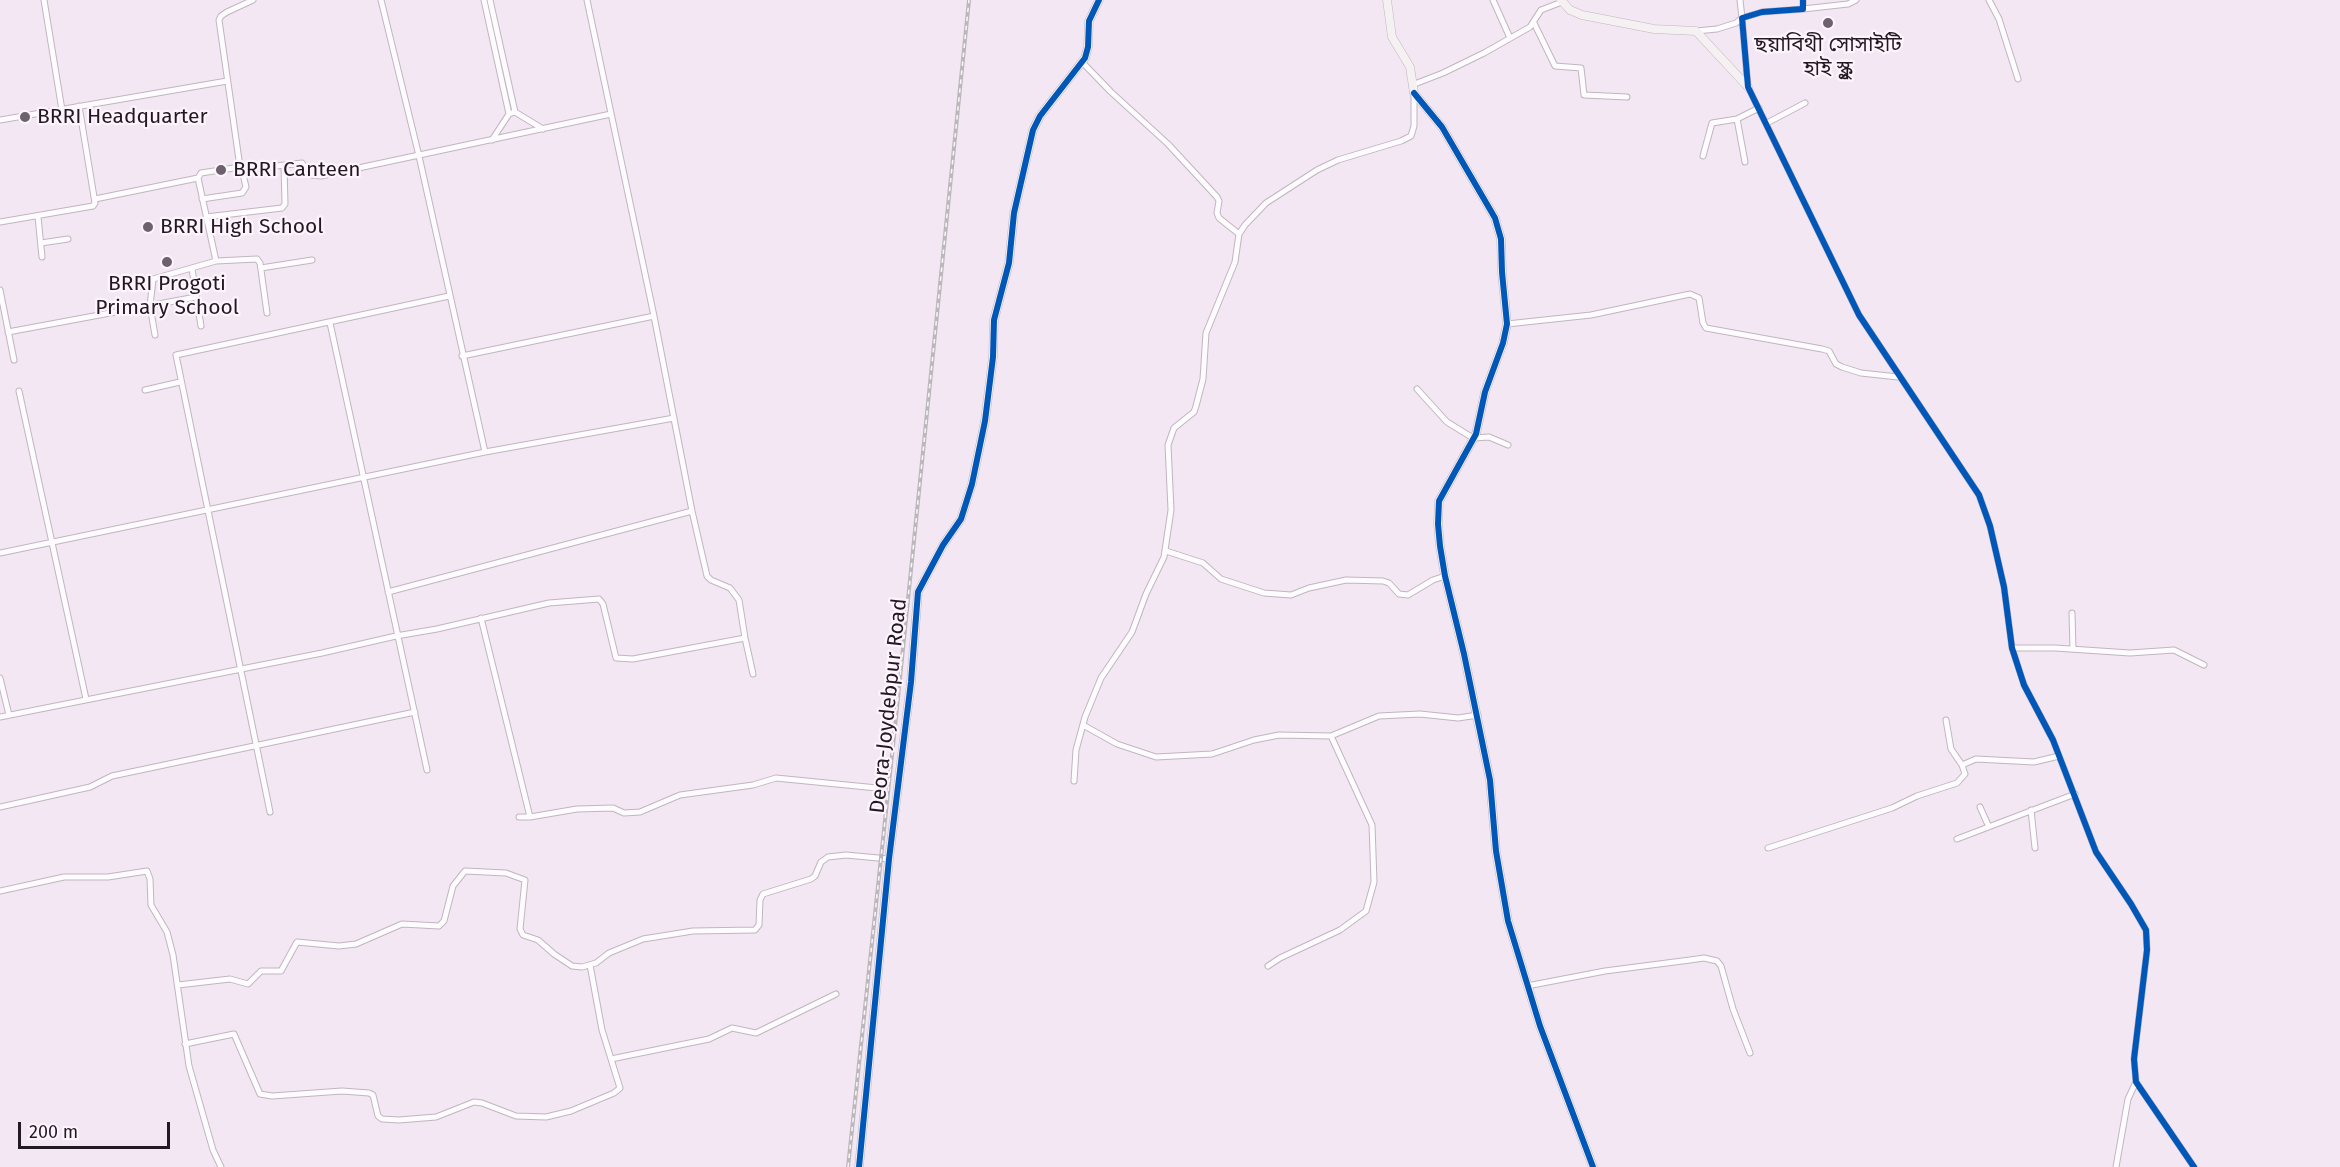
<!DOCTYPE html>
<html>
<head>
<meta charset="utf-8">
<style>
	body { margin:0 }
	#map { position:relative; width:2340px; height:1167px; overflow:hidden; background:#f4e7f4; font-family:"Fira Sans",sans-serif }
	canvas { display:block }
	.scale { position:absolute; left:18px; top:1122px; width:152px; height:27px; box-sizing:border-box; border:3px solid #221922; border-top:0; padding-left:8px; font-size:18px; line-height:21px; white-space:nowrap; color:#221922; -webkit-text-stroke:4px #fef4fd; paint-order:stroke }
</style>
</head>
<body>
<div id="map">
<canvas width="2340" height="1167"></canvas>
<div class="scale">200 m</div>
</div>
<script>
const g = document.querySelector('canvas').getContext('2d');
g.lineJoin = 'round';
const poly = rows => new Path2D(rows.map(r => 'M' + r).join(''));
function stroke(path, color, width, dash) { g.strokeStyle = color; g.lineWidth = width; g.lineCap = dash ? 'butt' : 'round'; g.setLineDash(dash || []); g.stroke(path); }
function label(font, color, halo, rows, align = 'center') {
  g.font = font + ' "Fira Sans","Noto Sans Bengali",sans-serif'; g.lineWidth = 4.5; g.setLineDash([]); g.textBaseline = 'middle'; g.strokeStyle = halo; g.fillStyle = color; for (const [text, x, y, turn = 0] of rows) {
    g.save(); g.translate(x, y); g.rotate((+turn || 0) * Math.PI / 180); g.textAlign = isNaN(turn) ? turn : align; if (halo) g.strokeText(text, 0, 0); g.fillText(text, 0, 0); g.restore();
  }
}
const street = poly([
	[44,0,62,110],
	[381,0,419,156,485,452],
	[484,0,509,114],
	[490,0,515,112],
	[587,0,654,316],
	[1493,0,1510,38],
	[1803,0,1803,9,1762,12,1742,18,1748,87,1859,315,1979,495,1990,526,2004,587,2012,648,2024,685,2053,740,2096,852,2131,904,2146,930,2147,950,2134,1059,2136,1082,2194,1167],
	[1989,0,1999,19,2018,79],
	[1803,9,1848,4,1856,0],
	[1534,23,1555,66,1581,68,1584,95,1627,97],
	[1696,31,1717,29,1736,23,1742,18,1740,0],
	[1083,63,1111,92,1168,144,1217,197,1219,201,1217,213,1219,218,1239,234],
	[1412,85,1443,73,1484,53,1530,27,1541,10,1562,2],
	[1737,119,1745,162],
	[0,120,227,81],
	[1767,123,1805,103],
	[492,140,509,114,515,112,543,129],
	[1703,156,1712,123,1737,119,1759,108],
	[240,167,242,170,302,163,311,175,321,176,611,114],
	[95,199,198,178],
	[202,199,242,193,246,187,242,170],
	[38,217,42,257],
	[206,217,282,208,285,204,284,166],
	[0,222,93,206,95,203,79,106],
	[41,243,68,239],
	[216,261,198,178,201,173,240,167,219,20,221,16,227,12,253,0],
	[261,268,312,260],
	[192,269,201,326],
	[0,290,14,360],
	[330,323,427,770],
	[1507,324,1591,315,1690,294,1699,298,1703,323,1706,328,1822,349,1829,351,1836,364,1842,367,1861,373,1898,377],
	[8,332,196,297],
	[155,335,150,306,153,279,216,261,257,259,260,263,267,313],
	[462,356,654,316,692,511,707,576,711,580,730,588,739,600,745,638,753,674],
	[1417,389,1447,422,1473,438,1489,437,1508,445],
	[145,390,180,382],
	[19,391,86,699],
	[1166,551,1203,563,1221,579,1264,593,1291,595,1309,588,1346,580,1383,581,1389,583,1399,594,1408,595,1433,580,1445,576],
	[0,553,485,452,674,418],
	[388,592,692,511],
	[2072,613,2073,649],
	[481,618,530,817],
	[2012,648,2055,648,2130,653,2174,650,2204,665],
	[0,678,9,715],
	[0,717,322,653,396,636,437,629,549,603,599,599,603,604,616,658,633,659,745,638],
	[1083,725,1117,744,1156,757,1212,754,1254,740,1279,735,1331,736,1379,716,1420,714,1458,718,1478,715],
	[1962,765,1976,759,2034,762,2059,756],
	[1074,781,1076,750,1085,717,1101,678,1132,632,1146,594,1164,557,1171,510,1168,445,1174,428,1194,412,1196,406,1203,379,1206,333,1235,262,1239,234,1245,225,1266,203,1317,170,1338,160,1401,141,1411,136,1414,126,1414,93],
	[0,807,90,787,112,776,415,712],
	[1980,807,1988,825],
	[2031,810,2035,848],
	[270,812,176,355,449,296],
	[519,817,530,817,577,809,613,808,624,813,640,812,680,795,753,785,776,778,877,788],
	[1957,839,2075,794],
	[1768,848,1892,808,1917,796,1957,783,1965,774,1962,765,1951,749,1946,720],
	[0,891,64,877,108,877,147,871,150,879,151,905,167,932,173,955,189,1066,213,1150,221,1167],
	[1268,966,1280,958,1340,930,1366,911,1374,882,1372,825,1331,736],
	[178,985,230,979,248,984,261,971,281,971,297,942,339,946,356,944,402,924,439,926,444,921,453,886,465,871,506,873,525,880,520,929,523,935,538,940,554,954,572,966,582,967,596,963,609,953,643,939,693,931,755,930,759,925,760,900,763,894,811,879,815,876,821,862,828,857,846,855,889,859],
	[1527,986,1605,971,1690,960,1704,958,1717,961,1721,966,1733,1009,1750,1053],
	[185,1044,234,1034,260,1094,272,1096,342,1091,369,1093,373,1095,378,1116,382,1119,399,1120,436,1117,474,1102,482,1103,516,1116,546,1117,571,1111,614,1093,620,1088,602,1030,590,965],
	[611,1059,709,1039,732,1028,756,1033,836,994],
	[2116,1167,2128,1099,2136,1082]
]);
const secondary = poly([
	[1387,0,1392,37,1410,67,1414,93,1442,127,1495,218,1501,239,1502,272,1507,324,1503,343,1485,392,1476,434,1439,501,1438,524,1440,546,1445,576,1464,654,1490,780,1496,851,1508,921,1540,1026,1593,1167],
	[1561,0,1570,10,1582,15,1654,29,1696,31,1748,87],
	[859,1167,889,859,911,682,918,592,943,545,961,519,972,484,985,421,993,357,994,320,1009,263,1014,213,1033,130,1040,116,1085,58,1088,47,1089,21,1099,0]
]);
stroke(street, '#c0b6bf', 7);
stroke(secondary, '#c0b6bf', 9);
stroke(street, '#fdfbfd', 5);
stroke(secondary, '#f5f0f1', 8);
const rail = poly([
	[848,1167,895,727,969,0]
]);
stroke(rail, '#bbb8bb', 4);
stroke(rail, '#fef4fd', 1.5, [4.5]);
stroke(poly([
	[1803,0,1803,9,1762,12,1742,18,1748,87,1859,315,1979,495,1990,526,2004,587,2012,648,2024,685,2053,740,2096,852,2131,904,2146,930,2147,950,2134,1059,2136,1082,2194,1167],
	[1414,93,1442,127,1495,218,1501,239,1502,272,1507,324,1503,343,1485,392,1476,434,1439,501,1438,524,1440,546,1445,576,1464,654,1490,780,1496,851,1508,921,1540,1026,1593,1167],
	[859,1167,889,859,911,682,918,592,943,545,961,519,972,484,985,421,993,357,994,320,1009,263,1014,213,1033,130,1040,116,1085,58,1088,47,1089,21,1099,0]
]), '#0057b8', 6);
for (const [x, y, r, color] of [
	[1828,23,6,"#6c616c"],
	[25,117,6,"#6c616c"],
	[221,170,6,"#6c616c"],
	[148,227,6,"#6c616c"],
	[167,262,6,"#6c616c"]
]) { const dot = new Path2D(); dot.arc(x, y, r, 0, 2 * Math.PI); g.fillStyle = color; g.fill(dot); stroke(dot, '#fef4fd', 2); }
label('21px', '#221922', '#fef4fd', [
	["ছয়াবিথী সোসাইটি",1828,45,"center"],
	["হাই স্কুল",1828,69,"center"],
	["BRRI Headquarter",37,117],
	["BRRI Canteen",233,170],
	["BRRI High School",160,227],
	["BRRI Progoti",167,284,"center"],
	["Primary School",167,308,"center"]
], 'left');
label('21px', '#221922', '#fef4fd', [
	["Deora-Joydebpur Road",889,706,-84]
]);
</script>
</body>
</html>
